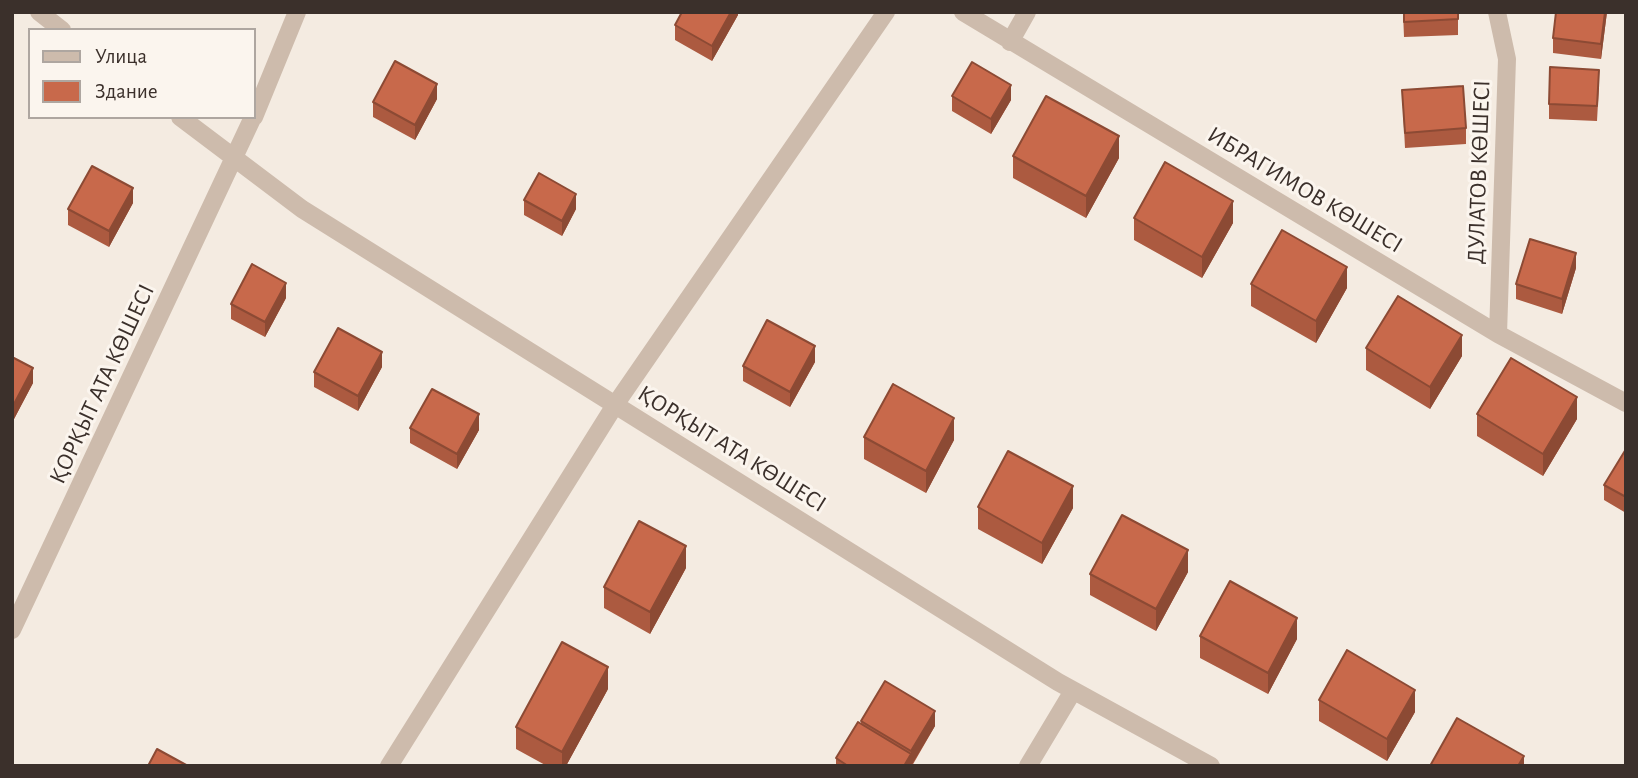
<!DOCTYPE html>
<html>
<head>
<meta charset="utf-8">
<style>
	body { margin:0 }
	#map { position:relative; width:1638px; height:778px; overflow:hidden; background:#f4ebe1; font-family:"Alegreya Sans",sans-serif }
	canvas { display:block }
	.frame { position:absolute; inset:0; border:14px solid #3b302b; pointer-events:none }
	.legend { position:absolute; left:28px; top:28px; width:228px; height:91px; box-sizing:border-box; background:#fbf5ee; border:2px solid #aea6a0; margin:0; padding:9px 12px; list-style:none; font-size:21px; color:#3b302b }
	.legend li { display:flex; align-items:center; gap:14px; height:35px }
	.legend b { width:35px; border:2px solid #aea6a0 }
</style>
</head>
<body>
<div id="map">
<canvas width="1638" height="778"></canvas>
<div class="frame"></div>
<ul class="legend">
<li><b style="height:9px;background:#cdbbac"></b>Улица</li>
<li><b style="height:19px;background:#c8694b"></b>Здание</li>
</ul>
</div>
<script>
const g = document.querySelector('canvas').getContext('2d');
g.lineJoin = 'round';
const poly = rows => new Path2D(rows.map(r => 'M' + r).join(''));
function stroke(path, color, width, dash) { g.strokeStyle = color; g.lineWidth = width; g.lineCap = dash ? 'butt' : 'round'; g.setLineDash(dash || []); g.stroke(path); }
function fillPath(path, color) { g.fillStyle = color; g.fill(path, 'evenodd'); }
function label(font, color, halo, rows, align = 'center') {
  g.font = font + ' "Alegreya Sans",sans-serif'; g.lineWidth = 6; g.setLineDash([]); g.textBaseline = 'middle'; g.strokeStyle = halo; g.fillStyle = color; for (const [text, x, y, turn = 0] of rows) {
    g.save(); g.translate(x, y); g.rotate((+turn || 0) * Math.PI / 180); g.textAlign = isNaN(turn) ? turn : align; if (halo) g.strokeText(text, 0, 0); g.fillText(text, 0, 0); g.restore();
  }
}
stroke(poly([
	[39,12,62,30],
	[963,12,1498,334,1626,403],
	[1497,12,1507,59,1498,334],
	[1010,42,1027,12],
	[180,117,302,209,1058,682,1211,766],
	[254,117,297,12],
	[12,630,253,117],
	[389,766,615,405,886,12],
	[1028,766,1073,691]
]), '#cdbbac', 18);
fillPath(poly([
	[738,12,738,15,712,61,675,40,675,25],
	[1403,12,1458,12,1458,35,1404,37],
	[1607,12,1601,59,1553,53,1553,38],
	[1599,85,1597,121,1549,119,1549,104],
	[1402,90,1466,128,1466,144,1405,148],
	[952,96,1011,100,991,134,952,111],
	[437,99,415,140,373,117,373,102],
	[1013,156,1119,158,1086,218,1013,178],
	[524,200,576,209,562,236,524,215],
	[133,203,109,247,68,225,68,209],
	[1134,218,1233,223,1202,278,1134,240],
	[1576,268,1562,314,1516,299,1516,284],
	[1251,284,1347,288,1316,343,1251,306],
	[286,298,265,337,231,319,231,304],
	[1366,348,1462,356,1430,409,1366,370],
	[12,357,33,383,14,419,12,418],
	[815,362,790,407,743,381,743,366],
	[382,367,358,411,314,387,314,372],
	[1477,414,1577,419,1543,476,1477,436],
	[410,428,479,430,457,469,410,443],
	[864,437,954,440,926,493,864,459],
	[1626,449,1626,513,1604,500,1604,485],
	[978,507,1073,508,1042,564,978,529],
	[686,568,650,634,604,608,604,587],
	[1188,572,1156,631,1090,595,1090,574],
	[1200,636,1297,639,1268,694,1200,658],
	[608,689,566,766,547,766,516,749,516,727],
	[1319,700,1415,712,1387,761,1319,721],
	[861,721,935,726,912,766,836,766,836,758,861,724]
]), '#ac5a40');
fillPath(poly([
	[731,12,738,12,738,15,712,61,712,46],
	[1605,12,1607,12,1601,59,1601,44],
	[437,84,437,99,415,140,415,125],
	[1011,85,1011,100,991,134,991,119],
	[1119,136,1119,158,1086,218,1086,196],
	[133,188,133,203,109,247,109,231],
	[576,194,576,209,562,236,562,221],
	[1233,201,1233,223,1202,278,1202,257],
	[1576,253,1576,268,1562,314,1562,299],
	[1347,267,1347,288,1316,343,1316,321],
	[286,283,286,298,265,337,265,322],
	[1462,335,1462,356,1430,409,1430,387],
	[815,346,815,362,790,407,790,392],
	[382,352,382,367,358,411,358,396],
	[33,368,33,383,14,419,14,404],
	[1577,397,1577,419,1543,476,1543,454],
	[479,414,479,430,457,469,457,454],
	[954,418,954,440,926,493,926,471],
	[1073,486,1073,508,1042,564,1042,543],
	[686,546,686,568,650,634,650,612],
	[1188,550,1188,572,1156,631,1156,609],
	[1297,618,1297,639,1268,694,1268,673],
	[608,667,608,689,566,766,562,766,562,752],
	[1415,690,1415,712,1387,761,1387,739],
	[935,711,935,726,911,766,911,751],
	[911,754,911,766,904,766],
	[1524,756,1524,766,1518,766]
]), '#8c4a34');
const building = poly([
	[682,12,731,12,712,46,675,25,682,12],
	[1404,12,1458,12,1458,19,1404,22,1404,12],
	[1556,12,1605,12,1601,44,1553,38,1556,12],
	[395,61,437,84,415,125,373,102,395,61],
	[972,62,1011,85,991,119,952,96,972,62],
	[1550,67,1599,70,1597,106,1549,104,1550,67],
	[1463,86,1466,128,1405,133,1402,90,1463,86],
	[1046,96,1119,136,1086,196,1013,156,1046,96],
	[1165,162,1233,201,1202,257,1134,218,1165,162],
	[92,166,133,188,109,231,68,209,92,166],
	[539,173,576,194,562,221,524,200,539,173],
	[1282,230,1347,267,1316,321,1251,284,1282,230],
	[1530,239,1576,253,1562,299,1516,284,1530,239],
	[252,264,286,283,265,322,231,304,252,264],
	[1398,296,1462,335,1430,387,1366,348,1398,296],
	[767,320,815,346,790,392,743,366,767,320],
	[338,328,382,352,358,396,314,372,338,328],
	[12,357,33,368,14,404,12,403,12,357],
	[1511,358,1577,397,1543,454,1477,414,1511,358],
	[893,384,954,418,926,471,864,437,893,384],
	[432,389,479,414,457,454,410,428,432,389],
	[1626,449,1626,497,1604,485,1626,449],
	[1008,451,1073,486,1042,543,978,507,1008,451],
	[1122,515,1188,550,1156,609,1090,574,1122,515],
	[639,521,686,546,650,612,604,587,639,521],
	[1230,581,1297,618,1268,673,1200,636,1230,581],
	[562,642,608,667,562,752,516,727,562,642],
	[1347,650,1415,690,1387,739,1319,700,1347,650],
	[885,681,935,711,911,751,861,721,885,681],
	[1457,718,1524,756,1518,766,1430,766,1457,718],
	[858,722,911,754,904,766,848,766,836,758,858,722],
	[157,749,188,766,148,766,157,749]
]);
fillPath(building, '#c8694b');
stroke(building, '#8c4a34', 2);
label('24px', '#3b302b', '#fbf5ee', [
	["ДУЛАТОВ КӨШЕСІ",1479,172,-88],
	["ИБРАГИМОВ КӨШЕСІ",1305,190,31],
	["ҚОРҚЫТ АТА КӨШЕСІ",102,384,-65],
	["ҚОРҚЫТ АТА КӨШЕСІ",732,449,32]
]);
</script>
</body>
</html>
